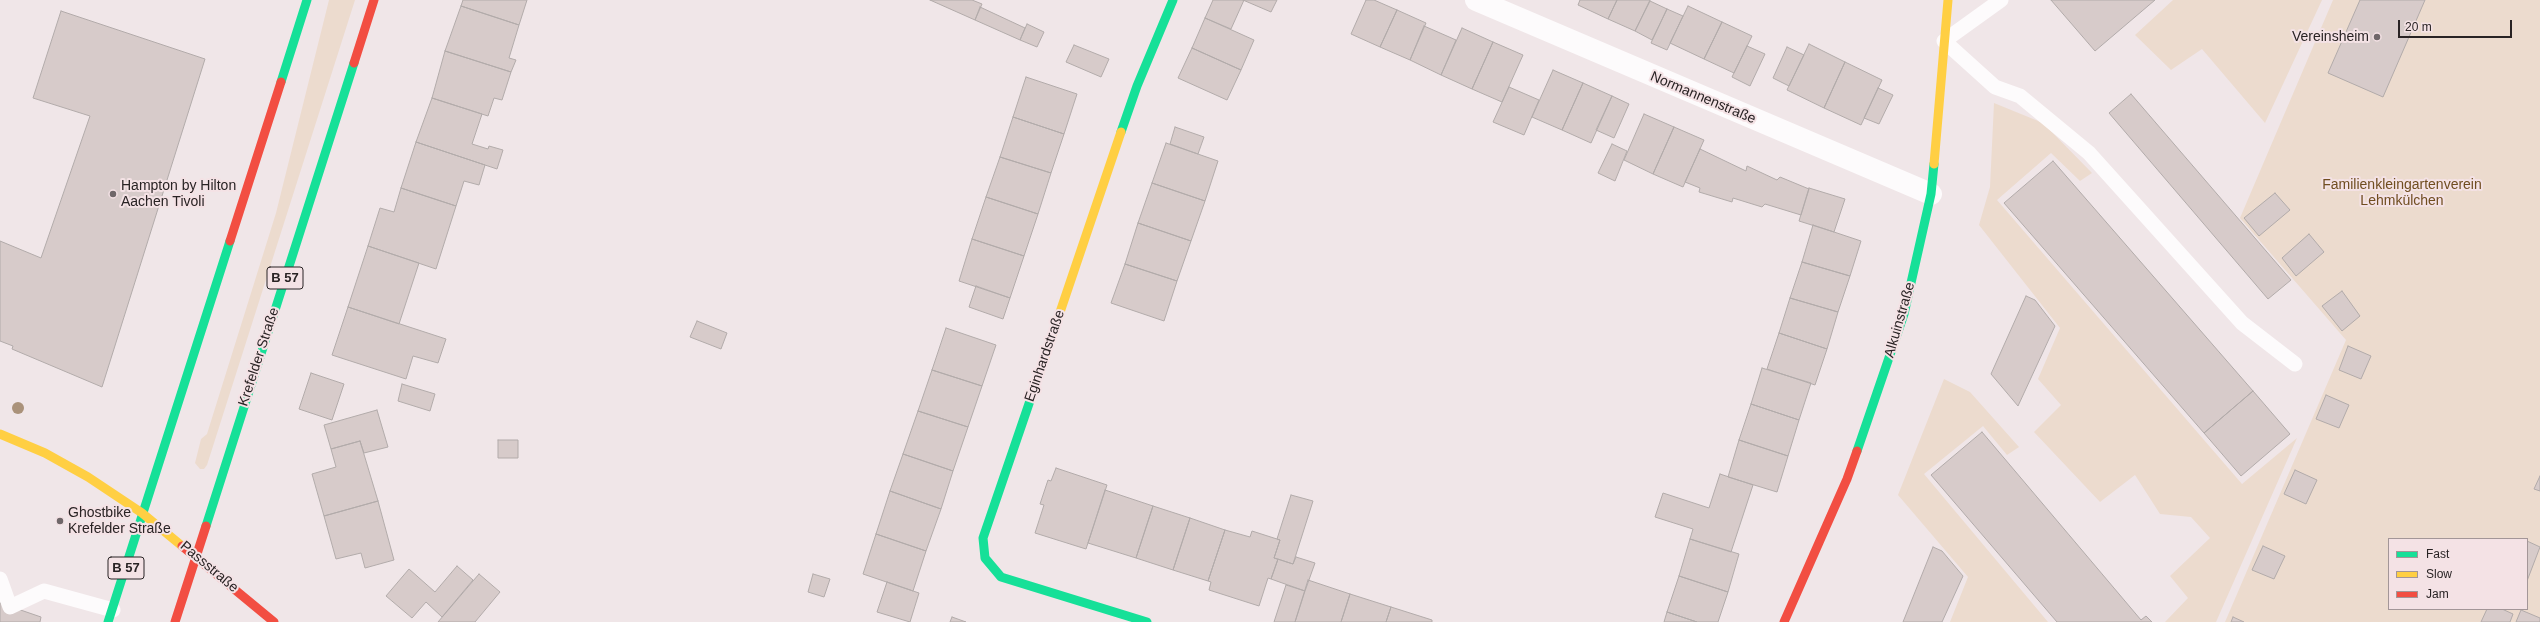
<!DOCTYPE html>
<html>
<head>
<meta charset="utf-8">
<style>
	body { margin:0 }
	#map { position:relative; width:2540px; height:622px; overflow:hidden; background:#f0e6e8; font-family:Arial,sans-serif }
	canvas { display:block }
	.legend { position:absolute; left:2388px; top:538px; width:140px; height:72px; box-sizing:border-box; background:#f4e2e5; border:1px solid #a39698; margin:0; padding:5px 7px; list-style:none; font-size:12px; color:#292324 }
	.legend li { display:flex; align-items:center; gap:8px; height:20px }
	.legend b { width:20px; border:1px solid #a39698 }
	.scale { position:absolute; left:2398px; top:20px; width:114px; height:18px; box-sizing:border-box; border:2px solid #292324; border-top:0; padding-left:5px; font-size:12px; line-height:14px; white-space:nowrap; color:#292324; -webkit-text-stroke:3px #f4e2e5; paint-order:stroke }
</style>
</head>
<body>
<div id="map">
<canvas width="2540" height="622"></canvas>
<ul class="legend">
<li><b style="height:5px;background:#16e098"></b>Fast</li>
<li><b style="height:5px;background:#ffcf43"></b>Slow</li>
<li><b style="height:5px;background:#f24e42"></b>Jam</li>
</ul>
<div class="scale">20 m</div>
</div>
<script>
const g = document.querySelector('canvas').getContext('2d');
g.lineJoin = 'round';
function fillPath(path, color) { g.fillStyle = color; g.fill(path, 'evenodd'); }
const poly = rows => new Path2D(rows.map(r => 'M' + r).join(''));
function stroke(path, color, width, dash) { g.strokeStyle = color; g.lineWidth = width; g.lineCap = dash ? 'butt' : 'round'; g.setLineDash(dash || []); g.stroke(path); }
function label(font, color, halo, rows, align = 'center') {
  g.font = font + ' Arial,sans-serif'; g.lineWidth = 4; g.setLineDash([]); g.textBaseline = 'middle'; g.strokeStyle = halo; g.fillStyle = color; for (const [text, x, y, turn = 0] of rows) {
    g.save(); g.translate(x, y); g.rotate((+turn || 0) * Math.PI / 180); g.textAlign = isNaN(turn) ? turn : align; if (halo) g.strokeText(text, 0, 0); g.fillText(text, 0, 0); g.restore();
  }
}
fillPath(poly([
	[329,0,355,0,207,465,204,469,200,469,195,463,201,439,207,434,276,213],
	[2173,0,2322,0,2265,123,2202,49,2171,70,2135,35],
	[2333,0,2540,0,2540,622,2225,622,2346,340,2240,218],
	[2389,539,2527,539,2527,609,2389,609],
	[1994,103,2043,123,2092,173,2080,181,2051,153,1997,200,2242,484,2297,438,2216,622,2165,622,2188,598,2170,576,2210,538,2191,517,2160,514,2135,475,2100,502,2034,432,2061,405,2038,379,2060,328,1979,225,1990,187],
	[1944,379,1970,392,2019,447,2007,455,1983,426,1924,474,2048,622,1950,622,1968,577,1898,495]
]), '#ecdbce');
const building = poly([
	[463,0,527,0,519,25,461,6,463,0],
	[930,0,972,0,982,4,975,20,930,0],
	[1213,0,1244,0,1231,29,1205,18,1213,0],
	[1243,0,1277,0,1271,12,1243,0],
	[1366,0,1374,0,1397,10,1380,47,1351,34,1366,0],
	[1580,0,1617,0,1608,19,1578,5,1580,0],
	[1617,0,1650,0,1635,31,1608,19,1617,0],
	[2051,0,2155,0,2095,51,2051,0],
	[2360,0,2425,0,2383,97,2328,73,2360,0],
	[1650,1,1667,9,1652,40,1635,31,1650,1],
	[461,6,519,25,509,58,516,60,511,72,445,51,461,6],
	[1688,6,1722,22,1704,59,1670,43,1688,6],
	[980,7,1025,28,1020,40,975,20,980,7],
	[1667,9,1683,16,1667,50,1651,43,1667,9],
	[1397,10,1426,23,1410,60,1380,47,1397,10],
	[61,11,205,59,102,387,12,349,13,346,0,341,0,241,41,258,90,116,33,98,61,11],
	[1205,18,1254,40,1241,70,1192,48,1205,18],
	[1722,22,1752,36,1734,73,1704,59,1722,22],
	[1027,24,1044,32,1037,47,1020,40,1027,24],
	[1424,26,1456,40,1441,75,1410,60,1424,26],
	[1462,28,1493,42,1472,89,1441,75,1462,28],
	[1493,42,1523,55,1502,102,1472,89,1493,42],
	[1809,44,1845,62,1824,108,1787,90,1809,44],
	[1074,45,1109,59,1101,77,1066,62,1074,45],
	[1747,46,1765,54,1750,86,1732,77,1747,46],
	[1787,47,1804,55,1789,86,1773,78,1787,47],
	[1192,48,1241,70,1227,100,1178,78,1192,48],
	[445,51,511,72,502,100,494,98,488,116,432,98,445,51],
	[1845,62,1882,80,1861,125,1824,108,1845,62],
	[1553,70,1583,83,1562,130,1532,117,1553,70],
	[1026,77,1077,94,1064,134,1013,117,1026,77],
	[1583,83,1612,96,1591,143,1562,130,1583,83],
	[1509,87,1539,100,1524,135,1493,122,1509,87],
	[1878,88,1893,95,1879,124,1864,118,1878,88],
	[2131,94,2291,280,2268,299,2109,113,2131,94],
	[1612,96,1629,104,1614,138,1596,130,1612,96],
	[432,98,482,114,472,144,488,149,489,146,503,150,497,169,416,142,432,98],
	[1644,114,1674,127,1653,174,1624,160,1644,114],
	[1013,117,1064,134,1051,173,1000,157,1013,117],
	[1175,127,1204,137,1198,154,1170,144,1175,127],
	[1674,127,1704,140,1683,187,1653,174,1674,127],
	[416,142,485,165,479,185,464,181,456,206,401,188,416,142],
	[1166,143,1218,161,1205,201,1152,183,1166,143],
	[1612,144,1627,151,1615,181,1598,173,1612,144],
	[1700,149,1746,171,1747,166,1777,180,1780,177,1809,189,1801,215,1765,204,1762,207,1733,198,1732,202,1699,192,1700,188,1685,182,1700,149],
	[1000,157,1051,173,1038,214,986,197,1000,157],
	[2053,161,2253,391,2204,433,2004,203,2053,161],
	[1152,183,1205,201,1191,241,1138,223,1152,183],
	[401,188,456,206,436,269,368,246,380,208,394,212,401,188],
	[1809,188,1845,199,1834,232,1799,221,1809,188],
	[2275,193,2290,210,2259,236,2244,218,2275,193],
	[986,197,1038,214,1024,256,972,239,986,197],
	[1138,223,1191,241,1177,281,1125,264,1138,223],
	[1813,225,1861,241,1850,276,1802,262,1813,225],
	[2309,234,2324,252,2296,276,2282,258,2309,234],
	[972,239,1024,256,1010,298,959,281,972,239],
	[368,246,419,263,399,324,348,307,368,246],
	[1802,262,1850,276,1838,312,1790,298,1802,262],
	[1125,264,1177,281,1164,321,1111,303,1125,264],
	[976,286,1010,298,1003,319,969,307,976,286],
	[2342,291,2360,316,2342,331,2322,306,2342,291],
	[2026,296,2035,300,2055,326,2018,406,1991,374,2026,296],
	[1790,298,1838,312,1827,349,1779,333,1790,298],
	[348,307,446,339,438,363,413,356,406,379,332,355,348,307],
	[697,321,727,333,721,349,690,337,697,321],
	[946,328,996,345,982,386,932,370,946,328],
	[1779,333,1827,349,1815,385,1767,369,1779,333],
	[2348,346,2371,356,2361,379,2339,370,2348,346],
	[1762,368,1811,383,1799,420,1751,404,1762,368],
	[932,370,982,386,968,427,918,411,932,370],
	[311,373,344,384,332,420,299,409,311,373],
	[402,384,435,394,430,411,398,401,402,384],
	[2253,391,2290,434,2241,476,2204,433,2253,391],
	[2326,395,2349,405,2339,428,2316,419,2326,395],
	[1751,404,1799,420,1788,456,1739,440,1751,404],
	[377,410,388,447,364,453,360,441,331,449,324,425,377,410],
	[918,411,968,427,953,471,903,454,918,411],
	[1982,432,2141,620,2146,616,2152,622,2057,622,1931,475,1982,432],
	[498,440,518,440,518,458,498,458,498,440],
	[1739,440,1788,456,1777,492,1728,477,1739,440],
	[360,441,378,501,324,516,312,474,336,467,331,449,360,441],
	[903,454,953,471,941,509,890,491,903,454],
	[1056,468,1107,485,1086,549,1035,533,1044,505,1040,504,1048,480,1051,481,1056,468],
	[2295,470,2317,480,2306,504,2284,494,2295,470],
	[1720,474,1753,485,1731,552,1690,539,1693,529,1655,517,1663,493,1709,508,1720,474],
	[2540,476,2540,491,2534,489,2540,476],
	[1105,490,1153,506,1136,558,1088,543,1105,490],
	[890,491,941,509,926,551,876,534,890,491],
	[1291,495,1313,501,1293,564,1274,558,1280,540,1277,539,1291,495],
	[378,501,394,560,365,568,361,553,336,559,324,516,378,501],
	[1153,506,1190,518,1173,570,1136,558,1153,506],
	[1190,518,1225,530,1208,581,1173,570,1190,518],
	[1225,530,1250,537,1252,531,1280,540,1274,558,1278,559,1271,579,1268,578,1259,606,1209,590,1211,582,1208,581,1225,530],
	[876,534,926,551,913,591,863,574,876,534],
	[1690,539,1739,554,1728,592,1679,576,1690,539],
	[2527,541,2540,547,2527,581,2527,541],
	[2263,546,2285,556,2274,579,2252,570,2263,546],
	[1933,547,1942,551,1963,576,1942,622,1903,622,1933,547],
	[1296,557,1315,563,1305,591,1271,579,1278,559,1293,564,1296,557],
	[457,566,473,580,442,617,426,602,412,618,386,596,409,569,435,592,457,566],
	[479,574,500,592,475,622,438,622,479,574],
	[813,574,830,579,824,597,808,592,813,574],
	[1679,576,1728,592,1718,622,1697,622,1667,612,1679,576],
	[1308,580,1350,594,1341,622,1295,622,1308,580],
	[887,582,919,593,910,622,877,612,887,582],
	[1286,585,1305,591,1295,622,1274,622,1286,585],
	[1350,594,1391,607,1386,622,1341,622,1350,594],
	[0,603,41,617,40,622,0,622,0,603],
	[1391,607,1432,620,1432,622,1386,622,1391,607],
	[2487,609,2502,609,2513,614,2510,622,2481,622,2487,609],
	[2521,610,2540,618,2540,622,2516,622,2521,610],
	[1667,612,1697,622,1664,622,1667,612],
	[952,617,966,622,950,622,952,617],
	[2233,617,2244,622,2231,622,2233,617]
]);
fillPath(building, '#d7cbca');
stroke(building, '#b2abaa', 1);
stroke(poly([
	[2001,0,1944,41,1995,87,2020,96,2089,153,2242,323,2295,364],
	[0,579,10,607,44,591,113,610]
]), '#fdfbfc', 15);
stroke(poly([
	[1476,0,1931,194]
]), '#fdfbfc', 22);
stroke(poly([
	[281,82,307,0],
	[1121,132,1137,86,1173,0],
	[1034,389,983,538,985,558,1001,577,1147,622],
	[1857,451,1904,314,1931,194,1934,164],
	[206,526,354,63],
	[108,622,230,241]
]), '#16e098', 9);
stroke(poly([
	[1934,164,1948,0],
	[1034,389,1121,132],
	[0,434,45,453,88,477,142,513,182,546]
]), '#ffcf43', 9);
stroke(poly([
	[354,63,374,0],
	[230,241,281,82],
	[182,546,274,622],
	[175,622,206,526],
	[1784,622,1847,479,1857,451]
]), '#f24e42', 9);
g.fillStyle = '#aa927a';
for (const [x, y] of [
	[18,408]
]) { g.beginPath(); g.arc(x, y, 6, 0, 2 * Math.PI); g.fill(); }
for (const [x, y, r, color] of [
	[2377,37,4,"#6f6769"],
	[113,194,4,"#6f6769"],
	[60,521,4,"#6f6769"]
]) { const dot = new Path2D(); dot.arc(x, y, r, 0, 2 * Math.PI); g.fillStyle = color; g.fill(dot); stroke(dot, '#f4e2e5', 1.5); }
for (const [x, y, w] of [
	[285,278,36],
	[126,568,36]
]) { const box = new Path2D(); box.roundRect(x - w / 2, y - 11, w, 22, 3); g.fillStyle = '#f4e2e5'; g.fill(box); stroke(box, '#292324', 1); }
label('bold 13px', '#292324', null, [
	["B 57",285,278],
	["B 57",126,568]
]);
label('14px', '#292324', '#f4e2e5', [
	["Vereinsheim",2369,37,"right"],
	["Hampton by Hilton",121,186],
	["Aachen Tivoli",121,202],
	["Ghostbike",68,513],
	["Krefelder Straße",68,529]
], 'left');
label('14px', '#292324', '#f4e2e5', [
	["Normannenstraße",1703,98,23],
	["Alkuinstraße",1900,320,-74],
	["Eginhardstraße",1045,356,-71],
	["Krefelder Straße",259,357,-72],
	["Passstraße",209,567,40]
]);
label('14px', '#704d20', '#f4e2e5', [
	["Familienkleingartenverein",2402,185],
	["Lehmkülchen",2402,201]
]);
</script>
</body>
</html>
